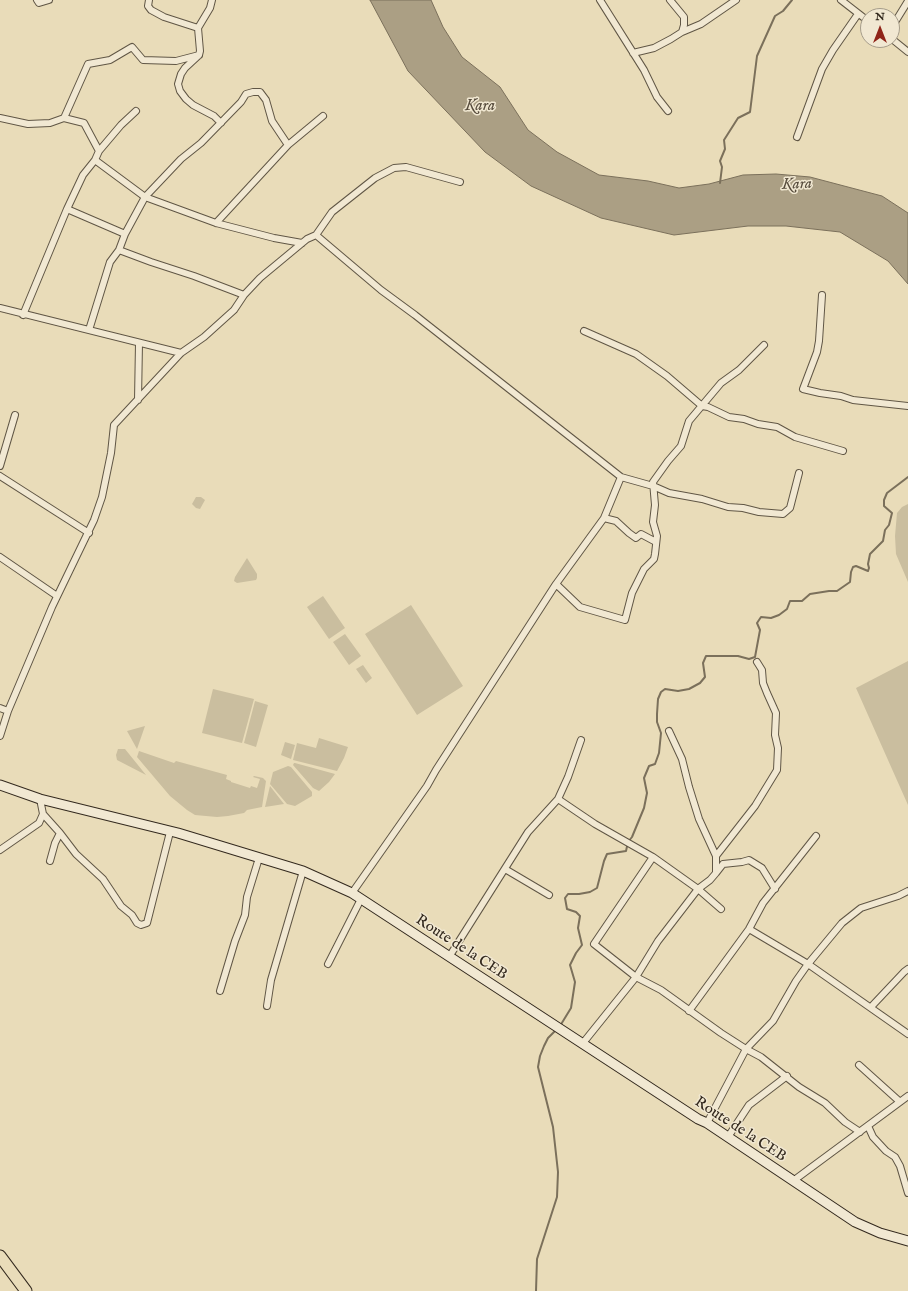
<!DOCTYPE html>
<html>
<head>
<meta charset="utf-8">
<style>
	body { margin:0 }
	#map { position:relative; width:908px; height:1291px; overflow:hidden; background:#e9dcb9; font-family:"IM FELL English",serif }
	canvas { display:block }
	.north { position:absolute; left:860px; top:8px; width:40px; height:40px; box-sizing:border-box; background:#f1e8d2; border:1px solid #a59c8a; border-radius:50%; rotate:0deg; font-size:11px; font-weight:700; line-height:16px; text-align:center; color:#33291e }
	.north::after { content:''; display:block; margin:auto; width:14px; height:18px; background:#8f2418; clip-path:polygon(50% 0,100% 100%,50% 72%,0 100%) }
</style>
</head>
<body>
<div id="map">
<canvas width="908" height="1291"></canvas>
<div class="north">N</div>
</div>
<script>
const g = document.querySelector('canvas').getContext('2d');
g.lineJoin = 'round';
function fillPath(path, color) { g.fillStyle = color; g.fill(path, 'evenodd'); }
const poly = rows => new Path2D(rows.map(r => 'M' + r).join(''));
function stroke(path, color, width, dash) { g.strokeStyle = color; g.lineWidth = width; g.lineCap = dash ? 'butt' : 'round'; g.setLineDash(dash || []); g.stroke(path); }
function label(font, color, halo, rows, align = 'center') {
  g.font = font + ' "IM FELL English",serif'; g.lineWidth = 3; g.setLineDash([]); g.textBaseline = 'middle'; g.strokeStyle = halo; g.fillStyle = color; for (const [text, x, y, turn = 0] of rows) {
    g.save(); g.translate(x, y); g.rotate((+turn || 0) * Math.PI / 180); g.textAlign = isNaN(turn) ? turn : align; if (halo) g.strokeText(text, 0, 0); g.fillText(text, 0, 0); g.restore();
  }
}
fillPath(poly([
	[196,497,201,497,205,500,200,509,196,508,192,504],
	[908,504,908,582,896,554,895,536,897,513,902,507],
	[247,558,257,574,257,578,256,580,237,583,234,581,235,577],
	[323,596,345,628,329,639,307,607],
	[411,605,463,686,417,715,365,634],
	[345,634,361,656,349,665,333,642],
	[908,661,908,805,856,688],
	[363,665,372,678,366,683,356,669],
	[213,689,254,699,242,743,202,733],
	[255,701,268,705,256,747,244,743],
	[145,726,137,749,127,731],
	[319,738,348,747,344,758,337,771,293,760,297,743,316,748],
	[285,742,295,745,291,759,281,755],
	[118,749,125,749,146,775,117,760,116,755],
	[139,751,174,763,176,761,227,775,226,779,231,781,231,782,250,788,251,786,257,788,260,779,253,777,254,776,263,778,266,781,262,807,247,810,244,813,228,816,217,817,195,815,187,810,170,796,137,757],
	[294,763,295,763,335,774,329,782,319,791,313,788,293,765],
	[288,766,291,767,312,792,312,796,295,806,287,804,270,784,273,772],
	[270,786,284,804,265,807]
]), '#cabe9f');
const water = poly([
	[370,0,431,0,443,27,462,57,500,87,528,130,557,152,599,175,648,181,679,188,709,184,743,175,776,174,810,177,882,196,908,213,908,284,888,261,840,232,786,226,748,226,674,235,601,218,531,186,485,152,408,71,370,0]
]);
fillPath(water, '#ab9f84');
stroke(water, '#7b705b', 1);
stroke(poly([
	[720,183,722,167,720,161,725,149,724,140,738,118,750,112,757,56,775,16,783,11,792,0],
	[560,1026,571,1008,575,982,570,965,576,953,582,945,578,928,580,916,576,912,567,909,565,898,568,894,579,894,590,892,597,888,604,861,607,854,626,851,628,842,632,837,644,808,647,793,644,778,649,766,655,764,659,753,661,733,657,722,657,714,658,699,661,692,665,689,678,691,689,689,700,683,705,677,703,663,706,656,738,656,749,659,755,657,760,630,757,623,761,617,771,618,779,615,787,609,790,601,802,601,810,594,829,591,837,591,850,582,851,572,853,567,856,566,868,571,869,568,868,564,870,554,883,541,885,530,889,525,892,513,884,506,884,500,887,493,908,477],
	[536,1291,537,1259,557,1197,558,1172,553,1127,538,1067,540,1056,544,1046,548,1038,557,1029]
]), '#7b705b', 2);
const street = poly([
	[37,0,39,3,49,0],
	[149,0,148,6,151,10,164,17,198,28],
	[212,0,210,8,198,28,200,51,199,55,185,68,181,74,178,84,180,91,186,99,193,105,214,116,221,123],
	[600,0,644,70,657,97,668,111],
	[841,0,868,21],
	[892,27,908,1],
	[682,32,701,24,736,0],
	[892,39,908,52],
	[633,53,654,48,671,39,682,32,684,25,684,17,670,0],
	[0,118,28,124,50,123,64,118,84,123,99,151],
	[64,118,88,64,110,60,132,47,143,60,176,61,199,55],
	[797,137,822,69,833,50,858,14],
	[95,160,145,197,216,223,274,238,302,243],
	[67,209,125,234],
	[216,223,288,145,323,116],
	[316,235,381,290,415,315,621,477,604,518,556,584,436,770,427,786,352,893],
	[119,250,151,262,194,276,244,295],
	[822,295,819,341,817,352,803,389,820,393,841,396,853,400,908,406],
	[0,308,181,353],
	[23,315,67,209,83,175,95,160,99,151,121,125,136,111],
	[89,330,110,262,119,250,125,234,145,197,181,159,201,143,241,102,246,94,253,92,260,92,266,100,272,121,288,145],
	[584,331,636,354,667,376,702,406,708,407,729,417,744,419,758,424,777,427,795,437,843,451],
	[138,400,139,343],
	[0,466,15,415],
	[0,476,89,533],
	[621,477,653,486,669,493,702,499,728,507,743,508,759,512,783,514,790,508,799,473],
	[604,518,616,521,629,533,636,538,641,534,656,542],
	[0,557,57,596],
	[556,584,580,607,625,620,632,593,644,569,654,559,655,554,657,536,653,522,655,505,653,482,668,461,681,446,689,421,721,383,739,370,764,345],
	[0,708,8,711],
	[0,736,8,711,52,607,94,520,102,497,111,453,114,425,181,353,204,337,234,310,244,295,260,278,307,239,316,235,332,212,375,178,394,168,406,167,460,182],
	[40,799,43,814,60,833,55,843,50,861],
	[558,799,595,824,653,857,698,889,721,909],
	[60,833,76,854,103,879,121,906,132,915,137,923,141,925,147,923,170,832],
	[0,850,39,823,43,814],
	[716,856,755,806,777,770,778,748,775,735,776,713,767,693,763,683,762,670,757,662],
	[653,857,594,944,636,977,661,990,721,1033,746,1049,707,1123],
	[505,869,549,895],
	[716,873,723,864,742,862,749,860,762,868,775,889],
	[749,929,808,964,908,1034],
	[449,957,528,832,558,799,568,777,581,740],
	[328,964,361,899],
	[220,991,235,941,245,915,247,897,259,858],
	[267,1006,271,980,303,871],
	[871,1007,904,972,908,969],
	[689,1011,749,929,763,903,816,836],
	[583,1043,636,977,658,941,698,889,710,880,716,873,716,856,699,819,689,787,682,759,669,731],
	[859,1065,899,1101],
	[868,1126,873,1137,886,1151,895,1157,900,1166,908,1193],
	[860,1132,845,1122,825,1103,799,1087,761,1057,746,1049,773,1021,796,981,808,964,842,923,861,908,898,896,908,891],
	[728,1137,749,1105,787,1076],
	[793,1181,908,1096]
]);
const secondary = poly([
	[0,785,40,799,178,833,303,871,352,893,698,1119,707,1123,855,1222,880,1233,908,1241]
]);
const highway = poly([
	[0,1256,26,1291]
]);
stroke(street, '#605645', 8);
stroke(secondary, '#33291e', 11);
stroke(highway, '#33291e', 13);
stroke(street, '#f1e8d2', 6);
stroke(secondary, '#f1e8d2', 9);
stroke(highway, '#e9dcb9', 11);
label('15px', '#33291e', '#f1e8d2', [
	["Route de la CEB",461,948,33],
	["Route de la CEB",740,1130,33]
]);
label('italic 16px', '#574c3d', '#f1e8d2', [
	["Kara",480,107],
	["Kara",797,185,-2]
]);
</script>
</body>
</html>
